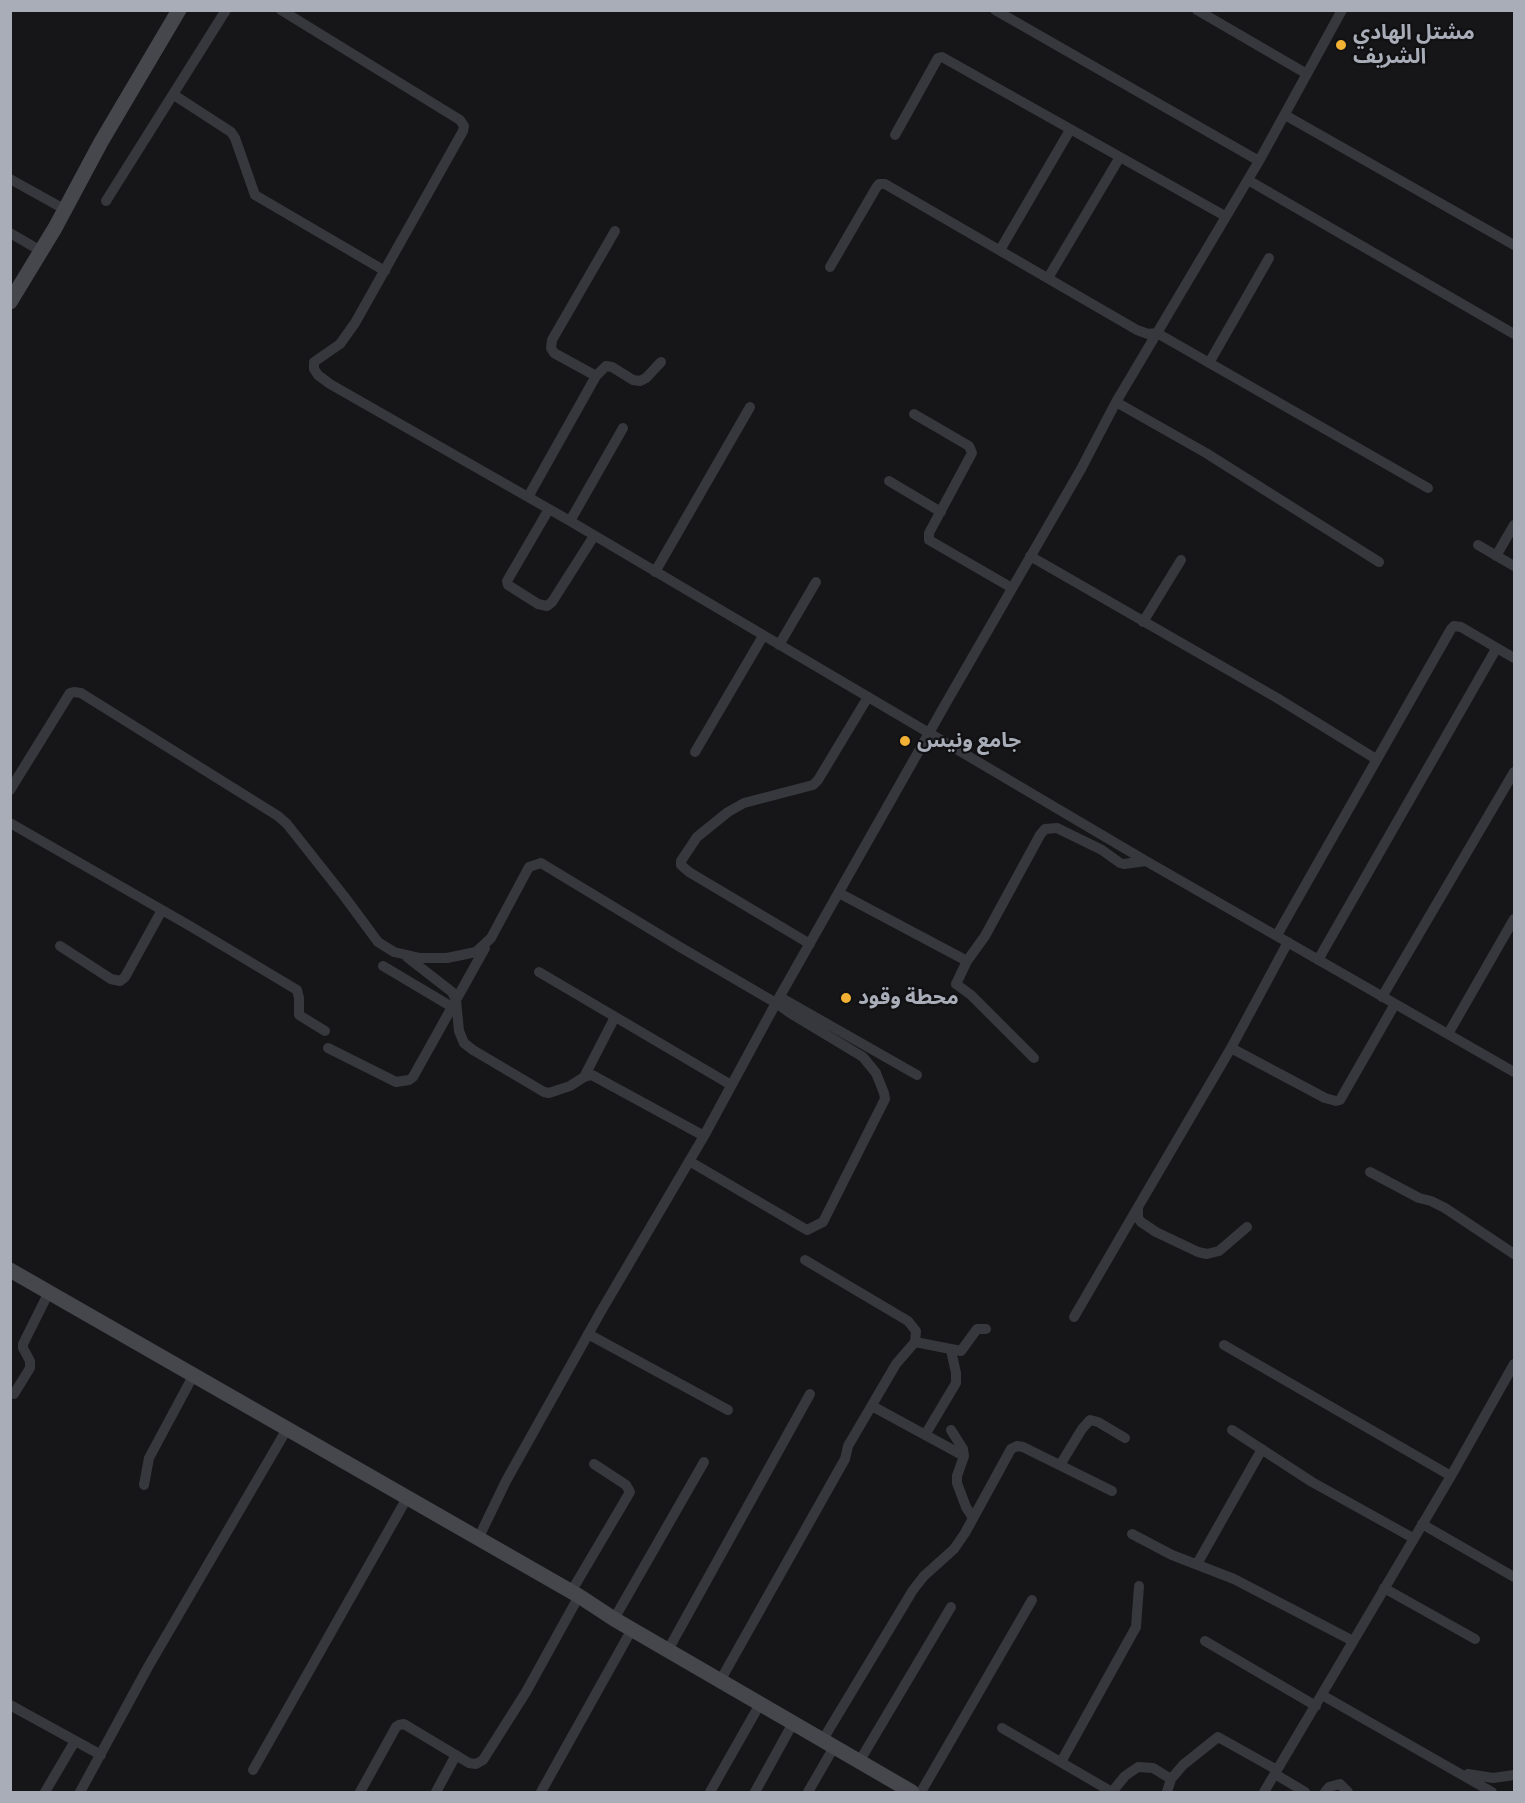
<!DOCTYPE html>
<html>
<head>
<meta charset="utf-8">
<style>
	body { margin:0 }
	#map { position:relative; width:1525px; height:1803px; overflow:hidden; background:#161618; font-family:Manrope,sans-serif }
	canvas { display:block }
	.frame { position:absolute; inset:0; border:12px solid #a8adb8; pointer-events:none }
</style>
</head>
<body>
<div id="map">
<canvas width="1525" height="1803"></canvas>
<div class="frame"></div>
</div>
<script>
const g = document.querySelector('canvas').getContext('2d');
g.lineJoin = 'round';
const poly = rows => new Path2D(rows.map(r => 'M' + r).join(''));
function stroke(path, color, width, dash) { g.strokeStyle = color; g.lineWidth = width; g.lineCap = dash ? 'butt' : 'round'; g.setLineDash(dash || []); g.stroke(path); }
function label(font, color, halo, rows, align = 'center') {
  g.font = font + ' Manrope,"Noto Sans Arabic",sans-serif'; g.lineWidth = 4.5; g.setLineDash([]); g.textBaseline = 'middle'; g.strokeStyle = halo; g.fillStyle = color; for (const [text, x, y, turn = 0] of rows) {
    g.save(); g.translate(x, y); g.rotate((+turn || 0) * Math.PI / 180); g.textAlign = isNaN(turn) ? turn : align; if (halo) g.strokeText(text, 0, 0); g.fillText(text, 0, 0); g.restore();
  }
}
stroke(poly([
	[281,10,460,120,464,126,463,131,355,323,340,344,314,362,314,369,318,375,330,384,570,521,1146,861,1514,1072],
	[995,10,1259,161],
	[1197,10,1307,74],
	[174,95,231,132,235,138,255,195,385,271],
	[1285,115,1514,245],
	[895,135,938,58,942,57,1225,216],
	[10,179,64,209],
	[1248,180,1514,334],
	[106,201,226,10],
	[10,233,41,251],
	[1000,250,1070,130],
	[830,267,876,188,879,184,885,184,1137,330,1148,334,1157,333,1428,488],
	[1048,278,1120,157],
	[1209,363,1269,258],
	[596,376,606,366,612,367,633,380,640,381,646,378,661,362],
	[1116,402,1206,453,1379,562],
	[914,414,969,446,972,453,929,533,929,540,1012,588],
	[889,481,941,512],
	[528,497,596,376,554,353,551,348,552,340,615,231],
	[549,509,507,581,508,585,538,604,547,606,552,602,594,536],
	[570,521,623,428],
	[1478,545,1514,566],
	[1030,556,1277,698,1376,759],
	[1496,556,1514,525],
	[655,572,750,407],
	[1143,622,1181,560],
	[779,645,816,582],
	[695,752,763,636],
	[10,790,70,693,74,692,81,693,278,816,287,824,344,896,378,942,394,952,420,958,447,958,476,952,491,938,529,867,541,863,680,947,776,1003,790,1013,863,1057,876,1073,884,1093,885,1099,827,1214,823,1222,807,1230,689,1161],
	[10,823,190,926,297,990,299,998,299,1015,325,1031],
	[839,893,967,961],
	[1277,935,1451,629,1454,626,1461,627,1514,658],
	[810,944,689,872,681,865,681,861,697,837,728,812,744,803,813,785,818,780,868,697],
	[60,946,111,979,120,981,125,977,162,910],
	[407,957,452,992,456,1000,459,1031,464,1043,473,1050,544,1092,549,1093,570,1086,584,1077,592,1075,704,1136],
	[1318,960,1496,649],
	[383,966,452,1007],
	[539,972,731,1085],
	[780,997,917,1075],
	[1382,997,1514,772],
	[1448,1034,1514,919],
	[328,1048,396,1082,409,1080,413,1077,485,948],
	[1231,1048,1325,1098,1336,1101,1340,1100,1395,1004],
	[1034,1058,971,995,956,984,967,961,985,936,1040,835,1045,829,1057,828,1102,850,1120,863,1124,864,1146,861],
	[584,1077,615,1017],
	[1370,1172,1419,1198,1431,1201,1445,1208,1514,1254],
	[1247,1227,1219,1251,1207,1254,1198,1252,1156,1232,1141,1222,1138,1218,1138,1207,1231,1048,1288,942],
	[1074,1317,1138,1207],
	[588,1334,728,1410],
	[915,1342,961,1351,977,1329,986,1329],
	[1224,1345,1451,1476],
	[14,1394,30,1368,30,1361,23,1348,23,1344,49,1292],
	[872,1406,964,1456],
	[951,1430,963,1449,964,1456,957,1476,957,1483,966,1507,973,1518],
	[1232,1430,1312,1482,1413,1538],
	[925,1435,956,1383,956,1373,951,1350],
	[1060,1465,1082,1429,1090,1420,1098,1422,1125,1438],
	[144,1485,149,1458,193,1376],
	[1422,1524,1514,1577],
	[1132,1534,1172,1555,1234,1579,1353,1641],
	[478,1539,506,1481,600,1313,704,1136,776,1003,946,703,1081,469,1116,402,1259,161,1342,10],
	[1197,1564,1262,1449],
	[1384,1588,1475,1639],
	[571,1592,630,1492,626,1485,594,1464],
	[614,1619,704,1462],
	[1205,1641,1316,1706],
	[668,1650,810,1394],
	[720,1681,845,1459,848,1446,896,1364,915,1342,916,1331,908,1321,805,1260],
	[1322,1695,1492,1792],
	[10,1705,101,1755],
	[1002,1728,1112,1792],
	[822,1741,913,1590,924,1576,954,1549,965,1533,1011,1449,1017,1446,1023,1447,1112,1491],
	[859,1762,951,1607],
	[1061,1762,1136,1627,1139,1586],
	[253,1770,407,1498],
	[1275,1774,1305,1792],
	[1468,1774,1493,1778,1514,1775],
	[45,1792,75,1741],
	[80,1792,148,1667,287,1429],
	[360,1792,396,1727,399,1725,404,1724,469,1763,476,1764,483,1760,526,1692,579,1596],
	[436,1792,456,1755],
	[541,1792,632,1629],
	[710,1792,760,1704],
	[755,1792,793,1723],
	[808,1792,834,1747],
	[921,1792,1032,1600],
	[1112,1792,1125,1776,1138,1767,1153,1768,1171,1779],
	[1167,1792,1171,1779,1183,1765,1218,1737,1277,1770],
	[1264,1792,1451,1476,1514,1364],
	[1325,1792,1329,1787,1340,1784,1348,1792]
]), '#37383d', 10);
stroke(poly([
	[10,302,55,228,101,142,179,10],
	[10,1270,579,1596,614,1619,912,1792]
]), '#45474d', 15);
for (const [x, y, r, color] of [
	[1341,45,6,"#f2b134"],
	[905,741,6,"#f2b134"],
	[846,998,6,"#f2b134"]
]) { const dot = new Path2D(); dot.arc(x, y, r, 0, 2 * Math.PI); g.fillStyle = color; g.fill(dot); stroke(dot, '#111113', 2); }
label('bold 21px', '#a8adb8', '#111113', [
	["مشتل الهادي",1353,33],
	["الشريف",1353,57],
	["جامع ونيس",917,741],
	["محطة وقود",858,998]
], 'left');
</script>
</body>
</html>
